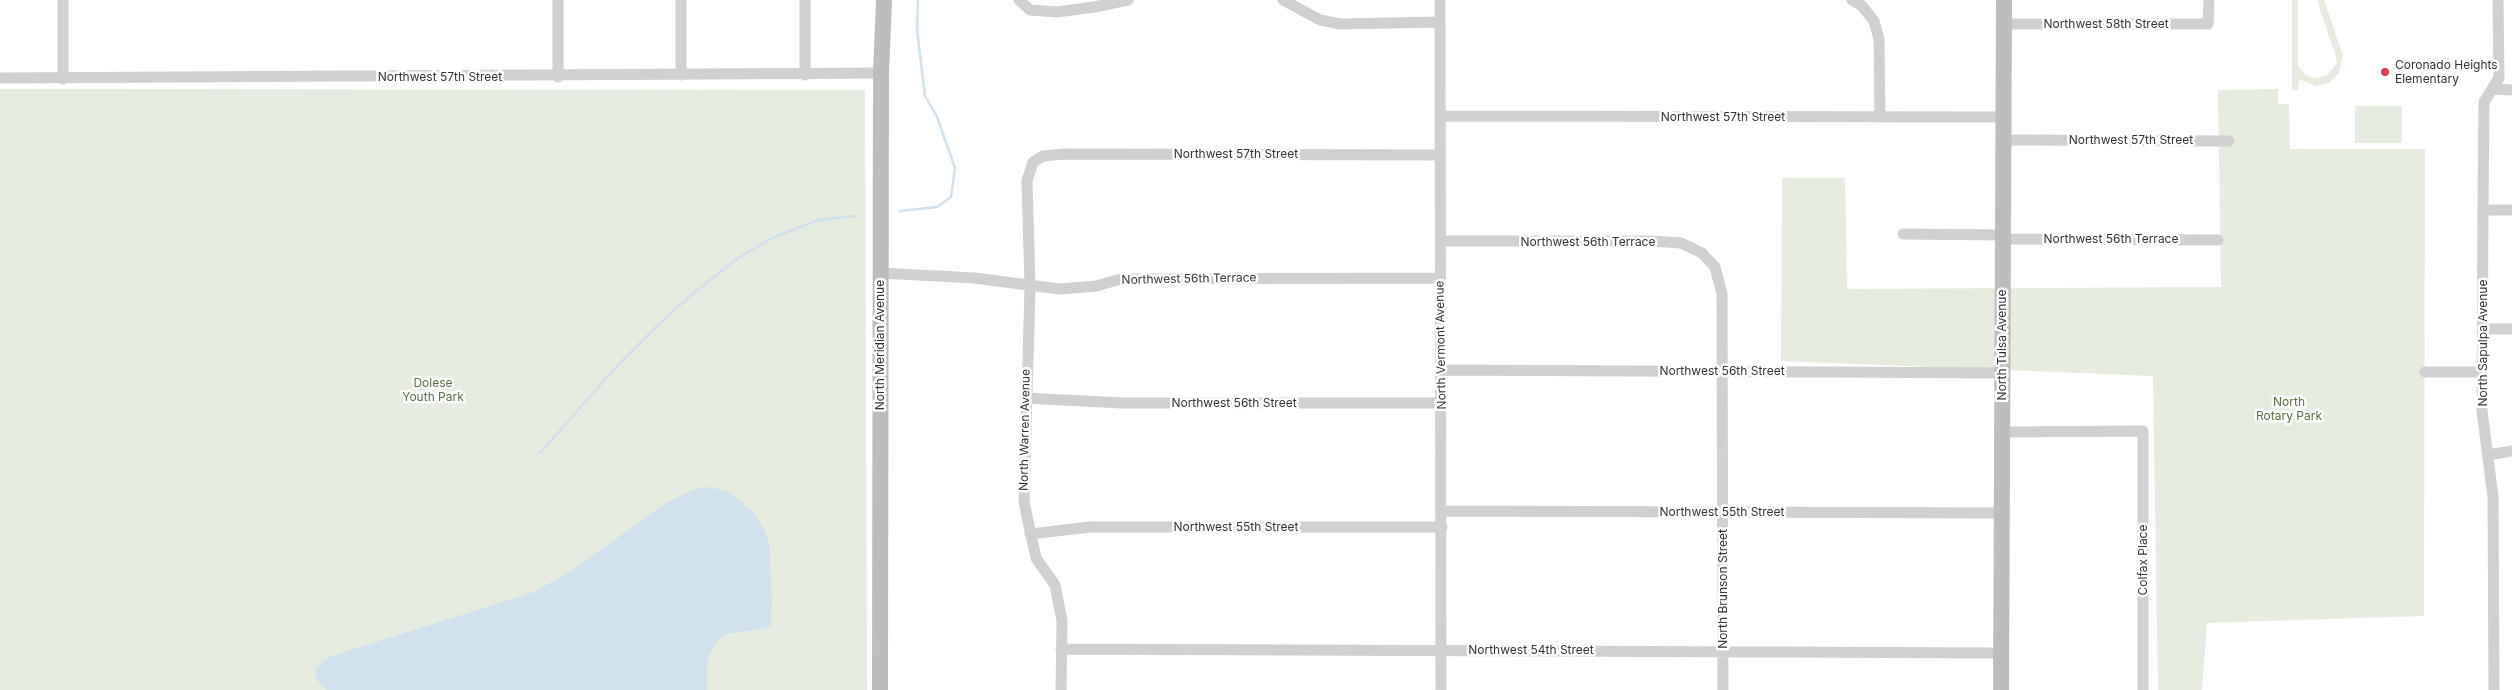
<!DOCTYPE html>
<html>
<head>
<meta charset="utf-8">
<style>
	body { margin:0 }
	canvas { display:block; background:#fff }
</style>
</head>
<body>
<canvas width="2512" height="690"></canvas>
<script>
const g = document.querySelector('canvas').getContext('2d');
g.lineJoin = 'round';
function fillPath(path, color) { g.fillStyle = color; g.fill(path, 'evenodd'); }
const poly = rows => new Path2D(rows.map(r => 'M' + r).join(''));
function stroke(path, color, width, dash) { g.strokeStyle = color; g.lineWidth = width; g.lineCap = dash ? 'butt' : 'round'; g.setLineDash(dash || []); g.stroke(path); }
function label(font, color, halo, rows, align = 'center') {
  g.font = font + ' Inter,sans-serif'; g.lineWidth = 5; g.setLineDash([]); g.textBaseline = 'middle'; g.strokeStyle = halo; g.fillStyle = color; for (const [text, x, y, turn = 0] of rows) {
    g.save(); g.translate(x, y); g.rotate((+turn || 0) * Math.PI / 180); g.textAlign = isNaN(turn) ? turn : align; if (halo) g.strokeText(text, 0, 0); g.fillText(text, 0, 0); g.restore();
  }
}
fillPath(poly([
	[2292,0,2298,0,2298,66,2306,75,2313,78,2326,76,2335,66,2337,61,2317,0,2324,0,2343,55,2339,73,2329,83,2316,86,2299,79,2298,90,2292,90],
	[0,89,865,90,867,690,0,690],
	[2278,89,2278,104,2289,104,2290,149,2425,149,2424,616,2207,623,2202,690,2158,690,2153,376,1781,361,1782,178,1845,178,1847,289,2221,287,2218,90],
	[2355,106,2402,106,2402,143,2355,143]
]), '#e6ecdf');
fillPath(poly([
	[709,487,726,491,734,496,753,512,764,530,769,543,772,605,770,626,767,628,725,634,715,643,707,660,707,690,327,690,316,679,315,669,329,657,534,592,571,571,666,503,695,489]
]), '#cfe2ee');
stroke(poly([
	[900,211,937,207,951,197,955,168,937,117,925,96,917,29,918,0],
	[540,453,618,365,658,325,691,295,738,258,774,237,819,220,855,216]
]), '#cfe2ee', 2.5);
stroke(poly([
	[63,0,63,79],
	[1019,0,1030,10,1057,12,1094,7,1128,0],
	[1283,0,1320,20,1340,24,1440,22],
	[1440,0,1441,690],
	[1852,0,1862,6,1874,21,1879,39,1880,117],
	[2004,24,2208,24,2209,0],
	[681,75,681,0],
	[805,75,805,0],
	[558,77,558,0],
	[0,78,881,73],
	[2494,89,2512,90],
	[1442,116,2004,117],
	[2003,140,2229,141],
	[2483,210,2512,210],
	[1903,234,2003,235],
	[2003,239,2218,240],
	[1442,241,1651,241,1681,243,1702,253,1715,267,1722,294,1723,690],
	[880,273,974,278,1060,289,1096,286,1121,279,1440,278],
	[2483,329,2512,329],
	[1441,370,2002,373],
	[2425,372,2482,372],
	[1025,398,1122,403,1442,403],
	[2002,432,2143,431,2143,690],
	[2488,455,2512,451],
	[1442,511,2001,513],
	[1030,534,1090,527,1442,527],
	[1061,649,2001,653],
	[1061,690,1062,621,1055,585,1036,558,1024,502,1030,287,1027,181,1033,162,1043,156,1065,154,1440,155],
	[2494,690,2493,497,2482,411,2483,210,2484,102,2499,78,2498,0]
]), '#d0d0d0', 11);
stroke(poly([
	[880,690,881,73,884,0],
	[2001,690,2004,0]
]), '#bdbdbd', 16);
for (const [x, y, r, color] of [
	[2385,72,5,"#e63946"]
]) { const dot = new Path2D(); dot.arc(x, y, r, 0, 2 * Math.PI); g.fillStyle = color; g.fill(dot); stroke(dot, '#fff', 2); }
label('12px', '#333', '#fff', [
	["Northwest 58th Street",2106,24],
	["Northwest 57th Street",440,77],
	["Northwest 57th Street",1723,117],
	["Northwest 57th Street",2131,140],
	["Northwest 57th Street",1236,154],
	["Northwest 56th Terrace",2111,239],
	["Northwest 56th Terrace",1588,242],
	["Northwest 56th Terrace",1189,279,-1],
	["North Sapulpa Avenue",2483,343,-90],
	["North Meridian Avenue",880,345,-90],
	["North Vermont Avenue",1441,345,-91],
	["North Tulsa Avenue",2002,345,-90],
	["Northwest 56th Street",1722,371],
	["Northwest 56th Street",1234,403],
	["North Warren Avenue",1025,430,-89],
	["Northwest 55th Street",1722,512],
	["Northwest 55th Street",1236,527],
	["Colfax Place",2143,560,-90],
	["North Brunson Street",1723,589,-90],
	["Northwest 54th Street",1531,650]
]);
label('12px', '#333', '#fff', [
	["Coronado Heights",2395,65],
	["Elementary",2395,79]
], 'left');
label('12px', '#56703f', '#fff', [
	["Dolese",433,383],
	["Youth Park",433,397],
	["North",2289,402],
	["Rotary Park",2289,416]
]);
</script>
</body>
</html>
